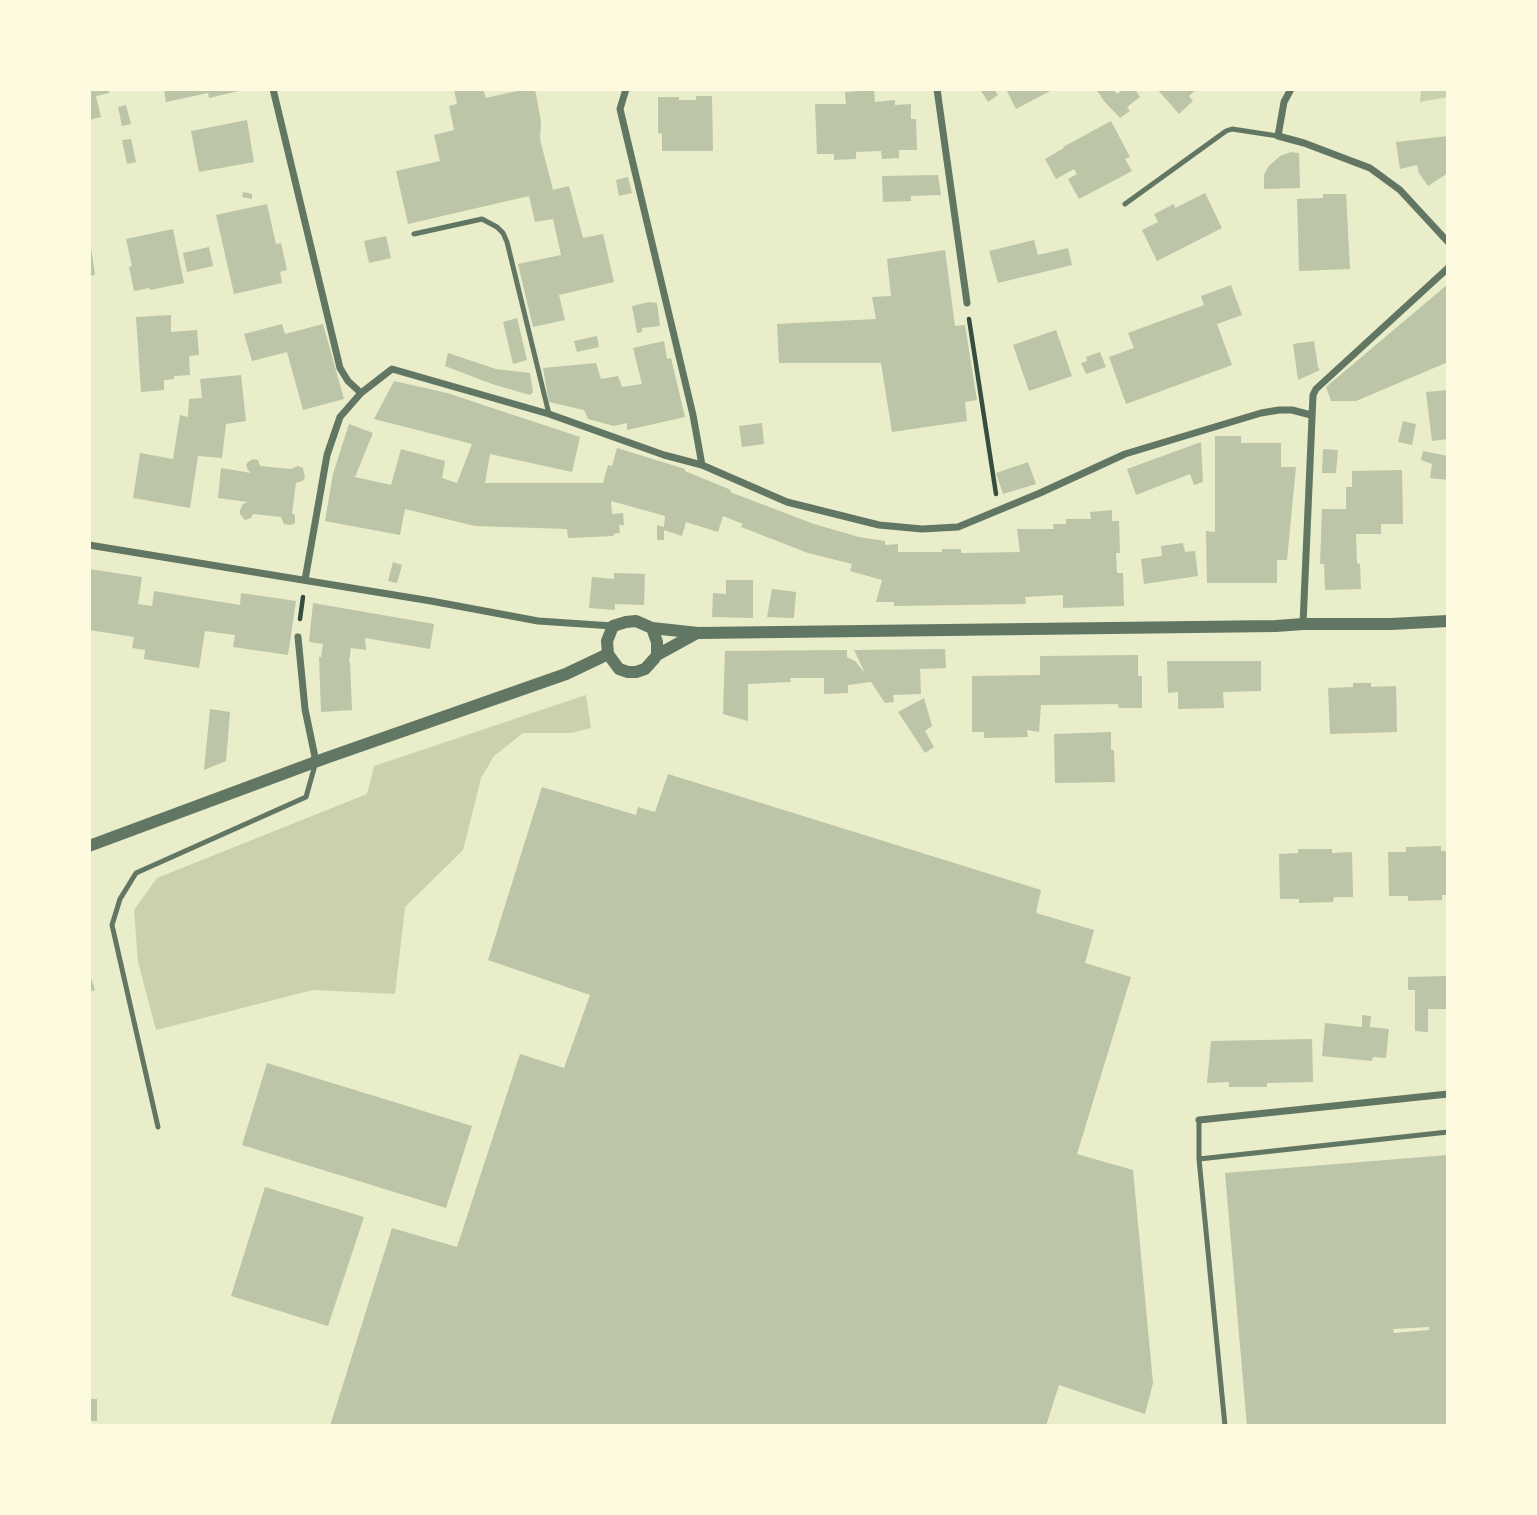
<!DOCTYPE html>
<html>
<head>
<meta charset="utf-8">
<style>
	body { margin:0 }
	#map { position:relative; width:1537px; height:1515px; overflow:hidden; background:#e9edc9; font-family:Commissioner,sans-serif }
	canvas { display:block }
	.frame { position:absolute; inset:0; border:91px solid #fefae0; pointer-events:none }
</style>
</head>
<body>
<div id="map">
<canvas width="1537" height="1515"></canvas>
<div class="frame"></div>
</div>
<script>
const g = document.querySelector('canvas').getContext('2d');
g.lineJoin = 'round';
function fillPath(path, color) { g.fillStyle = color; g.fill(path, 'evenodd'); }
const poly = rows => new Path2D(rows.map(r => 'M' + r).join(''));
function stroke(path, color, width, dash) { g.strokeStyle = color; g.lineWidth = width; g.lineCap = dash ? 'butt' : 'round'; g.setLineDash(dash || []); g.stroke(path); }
fillPath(poly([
	[1421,89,1448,89,1448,97,1420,102],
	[586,695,591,728,571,733,523,733,494,756,481,778,463,850,405,907,395,994,313,990,156,1030,138,962,134,910,157,878,367,794,374,766]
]), '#cad2ad');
fillPath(poly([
	[89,89,108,89,109,93,96,96,101,117,89,120],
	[164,89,243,89,243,90,209,98,208,93,166,102],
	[454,89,483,89,486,98,526,89,535,89,541,122,540,139,553,190,569,186,583,238,603,234,614,282,559,295,565,320,533,327,518,264,561,255,553,219,535,222,529,196,408,224,396,171,440,161,434,135,454,130,449,106,457,104],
	[980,89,994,89,998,95,988,102],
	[1006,89,1054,89,1016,109],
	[1096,89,1113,89,1117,94,1124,89,1135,89,1140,97,1127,107,1130,111,1120,118,1104,101],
	[1157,89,1197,89,1189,96,1193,101,1179,114],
	[874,90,875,102,895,100,895,105,911,104,911,119,916,119,917,150,899,150,899,158,882,159,881,151,856,152,856,159,834,160,834,154,817,154,815,104,846,104,845,92],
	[696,96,712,96,713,151,662,151,662,134,658,133,658,97,679,97,679,100,696,100],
	[126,105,131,124,122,126,118,107],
	[247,120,254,162,199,172,191,131],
	[1111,121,1130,157,1125,159,1132,171,1079,199,1068,179,1077,174,1074,169,1056,179,1045,159,1064,148,1063,147],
	[1448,136,1448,173,1428,186,1419,173,1417,165,1400,169,1396,142],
	[131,139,136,162,127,164,122,140],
	[1291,152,1299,153,1300,188,1264,189,1264,175,1268,167,1280,156],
	[938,175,941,195,911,196,911,201,883,202,882,176],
	[628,177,632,193,619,196,616,180],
	[243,192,252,194,252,199,242,197],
	[1205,193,1222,228,1157,261,1142,230,1158,222,1154,214,1174,204,1175,208],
	[1323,194,1346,194,1350,269,1299,271,1297,199,1323,198],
	[267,204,276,244,281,243,287,270,280,272,282,283,234,294,216,215],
	[173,229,184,283,150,290,149,288,134,291,129,267,132,266,126,239],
	[386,236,391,258,369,263,364,241],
	[1034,240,1038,255,1068,248,1072,265,998,283,989,251],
	[209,247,213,266,187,272,183,253],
	[89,248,91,248,95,275,89,276],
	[945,250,955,326,965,325,977,400,965,402,967,421,892,432,881,363,779,363,777,324,876,319,872,297,891,296,887,259],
	[1448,284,1448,362,1356,401,1331,401,1326,387],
	[1231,285,1242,315,1217,324,1232,365,1126,404,1109,357,1134,348,1128,333,1204,305,1201,296],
	[649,302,657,303,660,326,642,328,642,332,637,333,632,306],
	[171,315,171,332,197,330,199,355,189,356,190,375,174,376,174,379,164,380,164,390,141,392,136,317],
	[517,318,527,360,513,364,503,322],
	[282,324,285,334,323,324,344,399,303,410,287,352,252,361,244,334],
	[1056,330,1072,376,1029,391,1013,345],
	[597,336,599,347,577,352,574,341],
	[664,341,667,359,671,358,685,417,627,430,627,423,614,426,588,419,584,410,549,402,543,368,596,363,601,379,618,376,622,387,642,384,633,348],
	[1314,341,1318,367,1320,370,1298,380,1293,344],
	[1100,352,1106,367,1086,374,1081,363,1087,361,1086,357],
	[448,353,496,369,530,373,533,392,530,395,492,384,445,366],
	[241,375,246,421,226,424,222,458,198,456,190,508,133,498,140,453,173,459,180,415,188,417,189,399,202,398,200,379],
	[394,381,447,393,580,437,572,472,490,454,485,483,603,483,608,465,612,466,617,448,685,469,685,471,731,490,730,492,814,524,859,537,885,541,885,545,898,544,898,552,942,552,942,549,961,549,961,553,1020,552,1017,529,1054,529,1053,524,1066,524,1066,519,1091,519,1090,512,1112,510,1112,521,1119,521,1120,553,1116,553,1117,573,1123,573,1124,606,1063,608,1063,595,1025,597,1026,604,894,606,894,602,876,602,882,580,850,571,852,564,808,553,741,527,743,524,723,516,718,532,686,522,682,536,664,530,664,540,657,540,657,525,664,527,665,516,611,501,612,514,623,513,624,525,619,525,620,533,613,534,614,536,568,538,567,529,475,526,405,509,400,535,325,521,333,474,349,424,373,433,355,477,391,485,401,449,445,461,442,478,457,483,472,444,374,419],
	[1448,390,1448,439,1432,441,1426,392],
	[1403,421,1416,424,1412,445,1398,442],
	[762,423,764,444,742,447,739,426],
	[1215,436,1241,436,1241,443,1281,443,1281,467,1296,467,1287,560,1277,560,1277,583,1207,583,1206,531,1215,532],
	[1201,442,1203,482,1194,485,1190,474,1136,495,1127,469],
	[1323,449,1338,450,1336,473,1322,473],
	[1423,451,1448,456,1448,480,1430,478,1432,464,1421,460],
	[253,459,258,460,260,466,291,469,298,466,303,468,305,478,302,481,296,483,292,513,295,515,295,523,291,525,284,524,281,517,253,514,251,518,245,520,240,514,240,510,243,504,248,502,218,498,221,468,251,473,248,470,246,465,248,462],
	[1028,462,1036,484,1003,494,996,473],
	[1402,470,1403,524,1381,524,1381,534,1356,534,1357,563,1360,564,1361,589,1325,590,1324,564,1320,564,1322,509,1346,509,1346,487,1352,487,1352,471],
	[1183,543,1185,552,1195,551,1198,576,1144,584,1141,559,1162,556,1161,546],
	[393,562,402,565,397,583,388,581],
	[89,569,142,577,138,604,152,606,154,591,240,605,241,593,296,601,288,655,233,647,235,635,205,631,199,668,144,659,145,650,132,648,134,637,89,630],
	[614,573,645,574,644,605,615,604,615,610,589,608,592,577,614,579],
	[726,580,753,580,753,618,712,617,713,593,726,594],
	[772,589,796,592,794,618,767,617],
	[313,603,434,624,430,649,365,638,366,650,351,648,349,662,350,662,352,710,321,712,319,657,321,657,323,644,309,642],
	[945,649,946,668,920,669,921,694,893,695,894,702,885,703,871,682,848,685,848,693,824,694,824,678,790,678,791,682,748,684,748,721,723,714,725,651,847,650,847,657,855,661,865,673,854,650],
	[1138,655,1138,676,1142,676,1142,708,1119,708,1118,704,1041,705,1039,732,1027,730,1028,737,984,738,984,732,972,732,972,676,1040,675,1040,656],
	[1167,661,1261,661,1261,691,1223,692,1224,708,1178,709,1178,692,1168,693],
	[1353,683,1371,683,1371,687,1396,686,1397,732,1330,734,1328,688,1353,687],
	[924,698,932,726,925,731,934,747,925,753,898,712],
	[210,709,230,712,226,761,204,770],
	[1111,732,1111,750,1114,750,1115,782,1055,783,1054,734],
	[668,774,1041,890,1036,913,1094,930,1085,963,1131,977,1077,1154,1133,1170,1153,1383,1145,1414,1059,1385,1046,1426,330,1426,392,1228,457,1247,520,1054,564,1068,590,995,488,960,542,787,636,815,638,807,655,812],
	[1441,846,1441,851,1448,851,1448,895,1442,895,1442,900,1408,901,1408,896,1389,896,1388,852,1406,852,1406,847],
	[1298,849,1332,849,1332,853,1352,852,1353,897,1334,897,1333,902,1299,903,1299,899,1280,899,1279,854,1298,853],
	[89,972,95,990,89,992],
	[1448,976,1448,1009,1428,1009,1428,1032,1415,1031,1415,990,1408,990,1408,977],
	[1362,1015,1371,1016,1370,1027,1389,1029,1386,1058,1373,1057,1372,1061,1322,1056,1325,1023,1362,1027],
	[1312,1039,1313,1082,1267,1083,1267,1087,1229,1087,1229,1082,1207,1083,1211,1041],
	[267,1063,472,1126,446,1208,242,1145],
	[1448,1155,1448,1426,1247,1426,1225,1173],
	[1429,1327,1429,1330,1394,1333,1393,1329],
	[265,1187,364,1217,328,1326,231,1296],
	[89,1399,97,1399,97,1421,89,1421]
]), '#bcc5a7');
stroke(poly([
	[969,319,996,494],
	[300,619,303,597]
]), '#344e41', 4.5);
stroke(poly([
	[1125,204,1226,131,1232,129,1278,136],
	[414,234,482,219,497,227,503,233,507,242,549,414],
	[1199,1120,1199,1159,1448,1132],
	[158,1127,112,925,120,899,136,873,306,797,315,765],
	[1199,1159,1225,1426]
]), '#617663', 5);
stroke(poly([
	[273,89,340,368,348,381,361,393],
	[626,89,620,109,693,415,702,465],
	[937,89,967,303],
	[1291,89,1284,102,1278,136,1304,143,1370,168,1400,190,1448,242],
	[89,545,431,601,538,621,613,626],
	[305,580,327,455,340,417,361,393,392,369,549,414,664,455,702,465,787,502,879,525,922,529,958,527,1040,493,1125,454,1261,413,1279,410,1292,410,1311,415],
	[1303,624,1313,395,1316,389,1448,268],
	[298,637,305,709,316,762],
	[1199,1120,1448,1094]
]), '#617663', 7);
stroke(poly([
	[652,628,657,642,657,655,654,659,645,669,636,672,628,672,619,669,608,654,607,641,613,626,626,622,636,621,652,628,698,633,1276,626,1303,624,1391,624,1448,621],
	[657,655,697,633],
	[89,846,326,758,566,674,608,654]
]), '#617663', 12);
</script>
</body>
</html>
